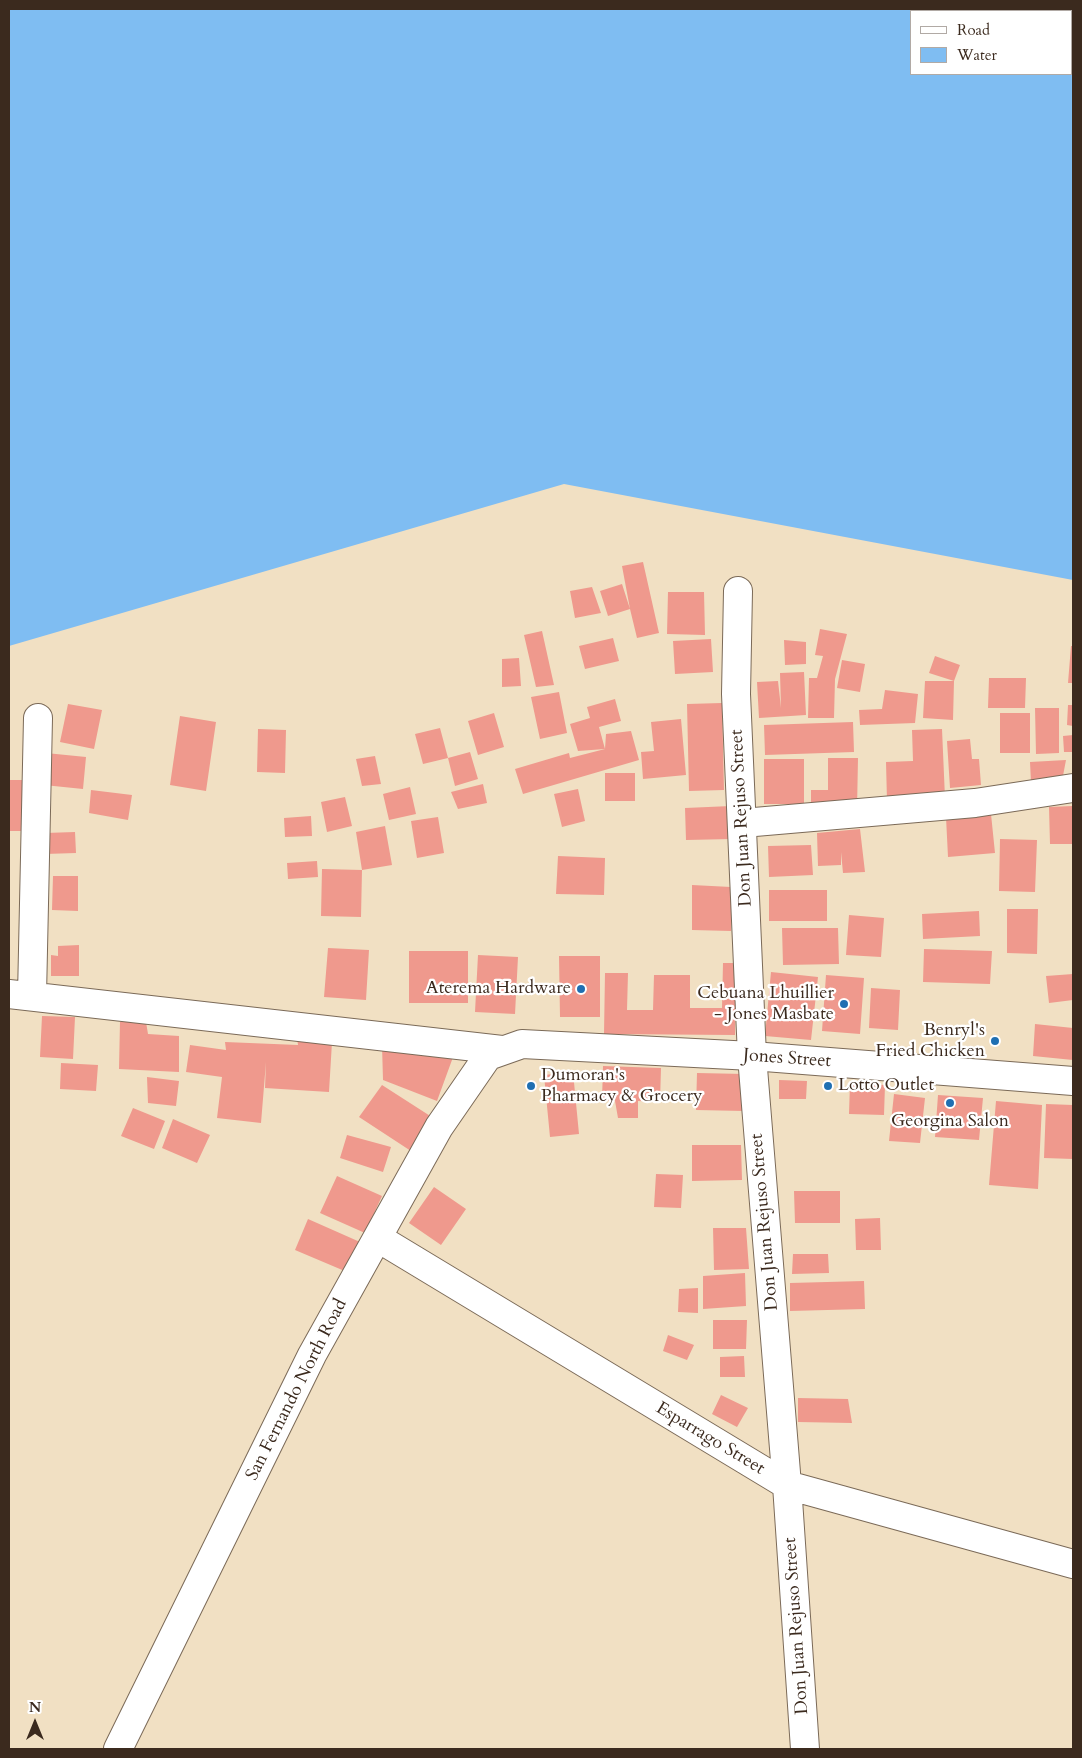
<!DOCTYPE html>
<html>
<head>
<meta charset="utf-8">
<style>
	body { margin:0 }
	#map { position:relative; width:1082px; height:1758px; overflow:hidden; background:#f1e0c3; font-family:Cardo,serif }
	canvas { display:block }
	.frame { position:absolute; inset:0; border:10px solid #3b2a1e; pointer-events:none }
	.legend { position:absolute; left:910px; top:10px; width:162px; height:65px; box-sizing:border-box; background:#fff; border:1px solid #b1aaa5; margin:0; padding:6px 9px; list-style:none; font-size:15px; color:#3b2a1e }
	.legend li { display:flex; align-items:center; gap:10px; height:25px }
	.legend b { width:25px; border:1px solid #b1aaa5 }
	.north { position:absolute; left:10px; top:1698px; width:50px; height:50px; -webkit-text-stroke:4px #fff; paint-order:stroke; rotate:0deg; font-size:14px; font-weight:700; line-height:20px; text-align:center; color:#3b2a1e }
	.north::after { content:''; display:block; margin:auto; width:18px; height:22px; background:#3b2a1e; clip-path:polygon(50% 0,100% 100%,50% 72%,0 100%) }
</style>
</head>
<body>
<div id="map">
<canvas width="1082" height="1758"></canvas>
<div class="frame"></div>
<ul class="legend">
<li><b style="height:6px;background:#fff"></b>Road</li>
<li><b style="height:14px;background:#7fbdf2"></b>Water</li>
</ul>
<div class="north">N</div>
</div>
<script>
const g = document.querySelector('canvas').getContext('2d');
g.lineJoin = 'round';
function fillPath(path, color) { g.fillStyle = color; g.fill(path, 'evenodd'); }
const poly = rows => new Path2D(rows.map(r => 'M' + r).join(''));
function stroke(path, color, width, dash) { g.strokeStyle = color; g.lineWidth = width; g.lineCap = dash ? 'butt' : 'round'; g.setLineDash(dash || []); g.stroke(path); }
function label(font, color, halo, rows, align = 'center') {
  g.font = font + ' Cardo,serif'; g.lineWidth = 4.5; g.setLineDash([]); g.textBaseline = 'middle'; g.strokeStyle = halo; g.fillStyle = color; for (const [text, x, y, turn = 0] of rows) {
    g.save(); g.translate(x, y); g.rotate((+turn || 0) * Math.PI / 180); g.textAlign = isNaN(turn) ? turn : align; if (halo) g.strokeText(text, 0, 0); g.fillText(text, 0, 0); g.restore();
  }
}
fillPath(poly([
	[9,9,1073,9,1073,580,564,484,9,646],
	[911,11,1071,11,1071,74,911,74]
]), '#7fbdf2');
fillPath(poly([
	[643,562,659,633,637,638,630,609,608,616,600,591,622,584,630,609,622,566],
	[592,587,601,613,575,618,570,591],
	[668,592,704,592,705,635,667,634],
	[820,629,847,634,835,679,834,718,808,718,809,678,817,678,823,656,815,655],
	[542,631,554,685,536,687,524,635],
	[613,638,619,661,585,669,579,646],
	[711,639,713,672,675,674,673,641],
	[784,640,806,642,806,664,785,665],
	[1071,646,1073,646,1073,683,1068,683],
	[935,656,960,665,954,681,929,673],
	[519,658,521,686,502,687,502,659],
	[842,660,865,664,860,692,837,688],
	[804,672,806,715,759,718,757,682,778,681,781,708,780,673],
	[989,678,1026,678,1025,708,988,708],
	[925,681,954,681,953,720,923,718],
	[885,690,918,694,915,723,860,725,859,710,882,709],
	[559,692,567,733,540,739,531,697],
	[615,699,621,721,599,727,605,749,606,734,631,731,639,760,523,794,515,769,569,753,570,758,605,749,578,751,570,724,590,718,587,707],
	[722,703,724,790,689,791,687,704],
	[68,704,102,710,94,749,60,742],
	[1068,705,1073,705,1073,726,1067,725],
	[1035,708,1059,708,1059,753,1036,754],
	[494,713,504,747,478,755,468,721],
	[1000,713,1030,713,1030,753,1000,753],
	[180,716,216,722,206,791,170,785],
	[681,719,686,775,643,779,641,752,654,751,651,722],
	[853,722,854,752,765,755,764,725],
	[440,728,448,758,423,764,415,734],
	[258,729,286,730,285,773,257,772],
	[942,729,945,798,887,801,886,762,913,761,912,730],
	[1073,735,1073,752,1064,752,1063,736],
	[970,739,972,759,979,759,981,785,950,788,947,741],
	[470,752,478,779,455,786,448,758],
	[46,753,86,757,83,789,44,785],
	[375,756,381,784,362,786,356,759],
	[828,758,858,758,857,810,811,810,811,790,828,790],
	[764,759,804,759,804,804,764,804],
	[1066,760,1062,781,1031,782,1030,762],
	[605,773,635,773,635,801,605,801],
	[9,780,25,780,27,831,9,831],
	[483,784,487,803,458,809,451,792],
	[410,787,416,814,389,820,383,794],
	[578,789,585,821,562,827,554,794],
	[91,790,132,795,128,820,89,813],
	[345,797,352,826,327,832,321,802],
	[731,806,732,839,686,840,685,808],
	[1073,806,1073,844,1050,844,1049,807],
	[991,814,995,853,948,857,946,817],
	[311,816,312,836,285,837,284,818],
	[438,817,444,853,417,858,411,821],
	[385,826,392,865,362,870,361,917,321,916,322,869,362,870,356,832],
	[860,829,865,872,843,873,841,852,841,865,818,866,817,833],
	[75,832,76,853,45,854,45,833],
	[1000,839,1037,840,1035,892,999,891],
	[811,845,813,875,769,877,768,846],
	[558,856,605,858,604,895,556,894],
	[317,861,318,877,288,879,287,863],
	[53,876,78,876,78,911,52,910],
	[692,885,731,887,731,931,692,930],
	[769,890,827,890,827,921,769,921],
	[1007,909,1038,909,1037,954,1007,953],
	[979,911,980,936,923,939,922,914],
	[849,915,884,918,881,957,846,955],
	[782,928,838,928,839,964,783,965],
	[79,945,79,976,51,976,51,955,58,956,58,946],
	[328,948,369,950,366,1000,324,997],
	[924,949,992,951,990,984,923,982],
	[409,951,468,951,468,1003,409,1003],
	[478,955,518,957,515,1014,475,1012],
	[559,956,600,956,600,1017,560,1017],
	[723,963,736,963,735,1035,604,1034,605,973,628,973,627,1010,653,1010,654,975,690,975,690,1008,722,1008],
	[771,972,818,977,811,1040,765,1036],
	[1073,974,1073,1000,1049,1003,1046,976],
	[826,975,864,978,860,1034,822,1031],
	[871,988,900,990,898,1030,869,1028],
	[42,1016,75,1017,73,1059,40,1057],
	[120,1022,146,1022,148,1034,179,1036,179,1072,119,1069],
	[1035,1024,1073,1028,1073,1060,1033,1056],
	[297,1038,332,1042,329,1092,265,1088,266,1062,261,1123,217,1118,222,1077,186,1072,190,1045,226,1050,225,1042,298,1045],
	[382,1045,456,1049,437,1101,383,1080],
	[61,1063,98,1065,96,1091,60,1089],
	[603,1066,661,1068,660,1102,638,1101,638,1118,618,1118,615,1101,602,1100],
	[573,1072,579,1134,550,1137,544,1075],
	[697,1073,745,1074,744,1111,696,1110],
	[147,1077,179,1081,176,1106,148,1103],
	[779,1080,807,1081,806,1099,779,1099],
	[850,1083,885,1085,884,1115,849,1114],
	[382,1085,438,1121,414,1153,359,1117],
	[894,1094,925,1098,920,1143,889,1141],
	[938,1095,983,1098,979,1140,935,1137],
	[996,1101,1042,1105,1038,1189,989,1185],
	[1046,1104,1073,1105,1073,1159,1044,1158],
	[133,1108,165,1121,154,1149,121,1136],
	[173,1119,210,1135,197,1163,162,1148],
	[347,1135,391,1147,383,1172,340,1158],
	[692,1145,741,1145,742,1180,692,1181],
	[656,1174,683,1175,681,1208,654,1207],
	[337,1176,382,1196,365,1233,320,1213],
	[434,1187,466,1209,441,1245,409,1223],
	[794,1191,840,1191,840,1223,795,1223],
	[880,1218,881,1250,856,1250,855,1219],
	[308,1219,360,1242,347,1272,295,1250],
	[713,1228,746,1228,749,1269,714,1270],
	[793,1254,828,1254,829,1273,792,1274],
	[745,1273,746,1306,703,1309,703,1276],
	[864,1281,865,1309,790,1311,790,1283],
	[698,1288,698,1313,678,1312,679,1289],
	[713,1320,747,1320,746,1349,713,1349],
	[668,1335,694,1345,687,1360,663,1351],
	[744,1356,745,1377,720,1377,720,1357],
	[721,1395,748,1408,737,1427,712,1414],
	[798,1398,848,1399,852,1423,798,1422]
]), '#ef998d');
const street = poly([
	[738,591,736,694,752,1056,787,1485,805,1749],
	[743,823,975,803,1073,788],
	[9,994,502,1050],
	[32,996,38,718],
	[378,1238,787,1485,1073,1564]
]);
const secondary = poly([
	[118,1749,312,1355,439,1127,488,1056,522,1044,752,1056,1073,1081]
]);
stroke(street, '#7b6a58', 30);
stroke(secondary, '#7b6a58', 30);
stroke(street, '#fff', 28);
stroke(secondary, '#fff', 28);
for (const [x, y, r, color] of [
	[581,989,5,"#1f6fb2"],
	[844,1004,5,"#1f6fb2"],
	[995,1041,5,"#1f6fb2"],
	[531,1086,5,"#1f6fb2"],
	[828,1086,5,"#1f6fb2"],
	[950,1103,5,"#1f6fb2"]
]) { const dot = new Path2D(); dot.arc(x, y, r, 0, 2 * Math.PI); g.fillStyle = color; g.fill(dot); stroke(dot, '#fff', 2); }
label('18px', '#3b2a1e', '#fff', [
	["Don Juan Rejuso Street",742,818,-93],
	["Jones Street",787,1059,4],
	["Don Juan Rejuso Street",765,1222,-95],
	["San Fernando North Road",297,1390,-63],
	["Esparrago Street",710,1439,31],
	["Don Juan Rejuso Street",797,1626,-94]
]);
label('18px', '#3b2a1e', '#fff', [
	["Aterema Hardware",571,989],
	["Cebuana Lhuillier",834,994],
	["- Jones Masbate",834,1015],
	["Benryl's",985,1031],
	["Fried Chicken",985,1052],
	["Dumoran's",541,1076,"left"],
	["Pharmacy & Grocery",541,1097,"left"],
	["Lotto Outlet",838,1086,"left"],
	["Georgina Salon",950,1122,"center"]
], 'right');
</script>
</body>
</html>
